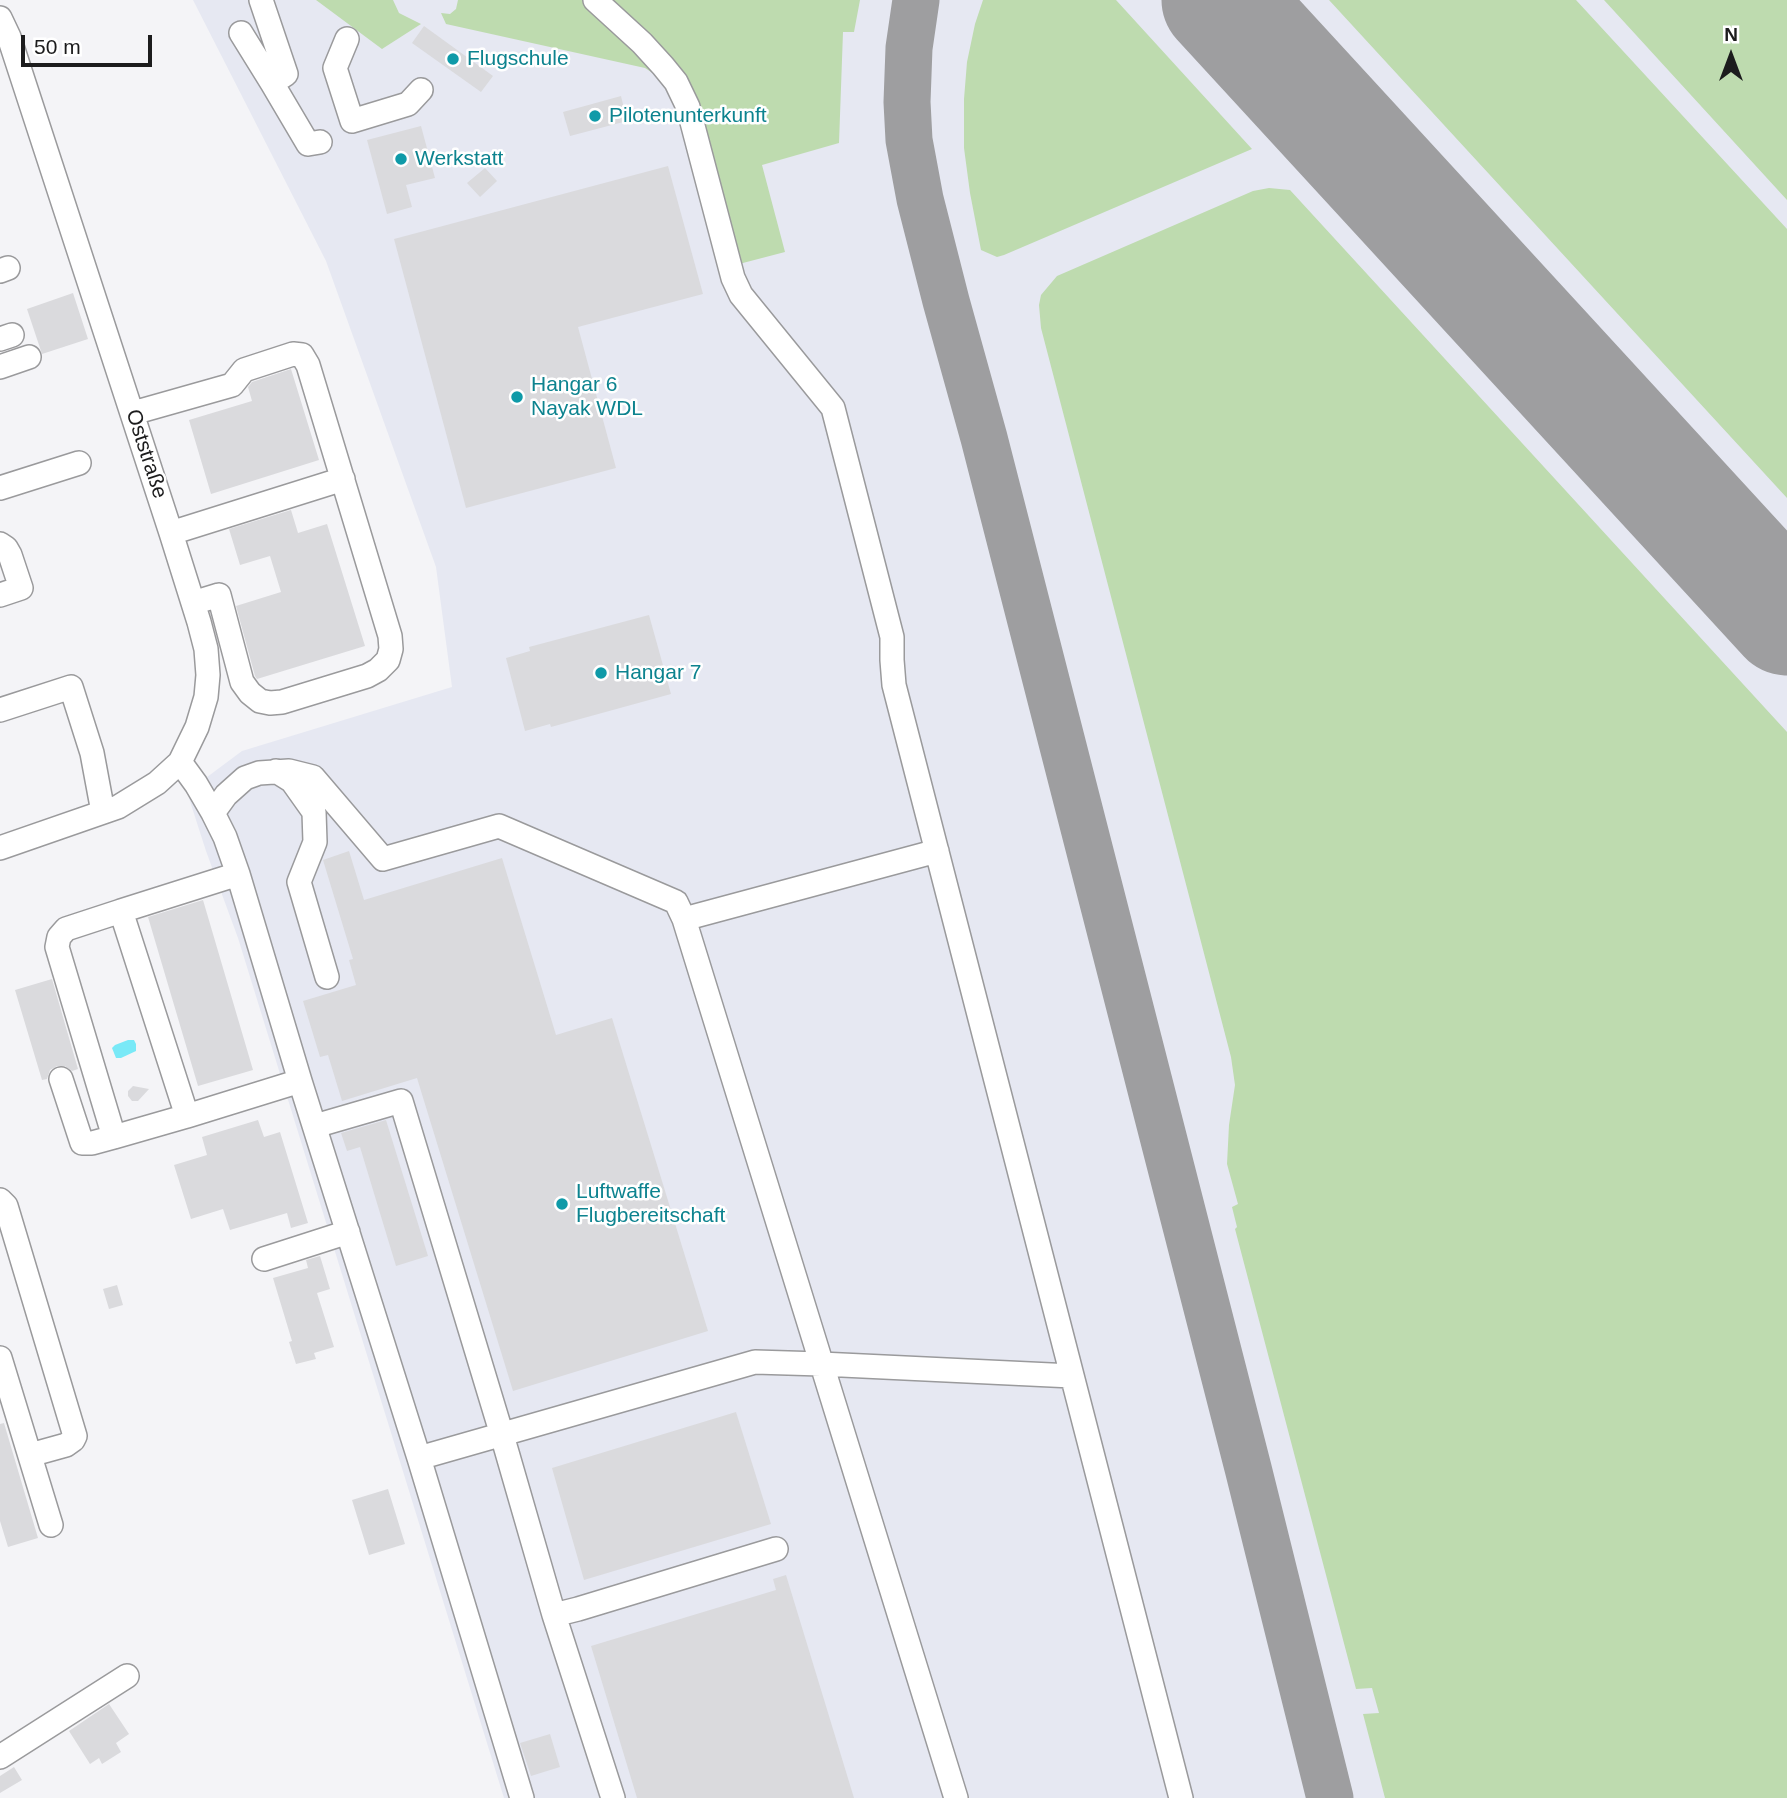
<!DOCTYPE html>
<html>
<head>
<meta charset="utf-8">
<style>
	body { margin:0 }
	#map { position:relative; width:1787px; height:1798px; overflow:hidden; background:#f4f4f7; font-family:Helvetica,sans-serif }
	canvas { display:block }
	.north { position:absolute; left:1696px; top:21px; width:70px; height:70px; -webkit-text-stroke:5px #fff; paint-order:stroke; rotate:0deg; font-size:19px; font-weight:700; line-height:28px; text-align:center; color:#1c1c1d }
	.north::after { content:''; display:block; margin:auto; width:24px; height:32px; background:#1c1c1d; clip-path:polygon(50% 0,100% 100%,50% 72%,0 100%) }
	.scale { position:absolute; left:21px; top:35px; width:131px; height:32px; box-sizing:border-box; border:4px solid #1c1c1d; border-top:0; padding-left:9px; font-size:21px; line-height:24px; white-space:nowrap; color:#1c1c1d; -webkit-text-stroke:5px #fff; paint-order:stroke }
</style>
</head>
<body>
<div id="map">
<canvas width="1787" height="1798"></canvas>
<div class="north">N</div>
<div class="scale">50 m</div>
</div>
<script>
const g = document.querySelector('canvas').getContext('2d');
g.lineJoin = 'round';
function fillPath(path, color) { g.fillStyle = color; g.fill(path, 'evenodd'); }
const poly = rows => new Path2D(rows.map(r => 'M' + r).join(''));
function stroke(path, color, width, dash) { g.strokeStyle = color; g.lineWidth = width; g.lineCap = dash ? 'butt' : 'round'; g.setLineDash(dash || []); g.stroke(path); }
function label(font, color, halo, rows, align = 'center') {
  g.font = font + ' Helvetica,sans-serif'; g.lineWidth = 5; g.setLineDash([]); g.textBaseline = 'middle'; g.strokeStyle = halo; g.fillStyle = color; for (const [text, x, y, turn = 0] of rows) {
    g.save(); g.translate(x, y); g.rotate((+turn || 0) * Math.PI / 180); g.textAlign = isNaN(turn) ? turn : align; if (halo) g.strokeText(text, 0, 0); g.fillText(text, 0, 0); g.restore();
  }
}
fillPath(poly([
	[193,0,1787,0,1787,1798,504,1798,238,938,206,851,187,792,242,751,452,687,436,567,326,261]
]), '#e6e8f2');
fillPath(poly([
	[316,0,393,0,399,13,421,24,382,49],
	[458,0,860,0,854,32,843,32,839,143,762,165,785,252,739,264,699,103,645,68,446,24,441,13,450,14,456,9],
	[983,0,1116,0,1252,149,1004,255,997,257,981,250,970,193,964,148,964,99,967,62,975,24],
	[1329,0,1576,0,1787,229,1787,498],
	[1604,0,1787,0,1787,200],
	[1269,188,1290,190,1787,732,1787,1798,1385,1798,1363,1714,1379,1713,1372,1688,1356,1689,1235,1229,1237,1227,1232,1207,1238,1204,1227,1164,1229,1125,1235,1085,1231,1057,1041,328,1039,305,1041,295,1057,276,1253,191]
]), '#bedbaf');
fillPath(poly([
	[128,1040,134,1040,136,1044,136,1051,121,1058,116,1058,112,1048,115,1045]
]), '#79e9f7');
stroke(poly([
	[916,0,909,48,907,102,909,140,920,199,946,301,984,438,1248,1468,1330,1798]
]), '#9e9ea0', 47);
stroke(poly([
	[1220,0,1787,617]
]), '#9e9ea0', 117);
fillPath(poly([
	[424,26,493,76,481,92,412,43],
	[621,96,627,121,570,136,563,112],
	[421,126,435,178,406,185,412,207,387,214,367,140],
	[668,166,703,294,578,327,616,468,466,508,394,239],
	[485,168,497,181,480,197,467,183],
	[73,293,88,339,42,354,27,309],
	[291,369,319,460,211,494,189,420,252,401,248,387,252,382],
	[291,510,298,533,327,524,365,646,257,679,255,676,236,606,281,592,270,556,240,565,229,529],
	[649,615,671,694,551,727,550,724,525,731,506,658,530,651,529,647],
	[349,851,364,900,502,858,556,1035,612,1018,708,1331,513,1391,417,1078,342,1101,328,1055,320,1057,303,1001,356,985,349,960,353,959,323,860],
	[203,900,253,1070,198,1086,148,917],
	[52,979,78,1069,72,1071,65,1066,57,1066,50,1070,47,1079,42,1080,15,990],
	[133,1086,149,1089,138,1101,132,1101,128,1096,128,1091],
	[258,1120,264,1137,280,1132,308,1223,291,1228,287,1213,230,1230,223,1209,191,1219,174,1165,207,1155,202,1137],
	[386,1120,428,1256,396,1266,360,1147,347,1151,341,1133],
	[320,1256,330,1289,317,1293,334,1347,314,1353,316,1359,296,1364,289,1342,292,1341,273,1278,308,1268,306,1260],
	[117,1285,123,1305,109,1309,103,1289],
	[736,1412,771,1524,584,1580,552,1468],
	[4,1423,38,1538,8,1547,0,1521,0,1424],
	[388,1489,405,1544,369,1555,352,1500],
	[786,1575,854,1798,637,1798,591,1646,776,1590,773,1579],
	[109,1704,129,1734,116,1743,121,1752,102,1764,99,1758,90,1764,69,1731],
	[550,1734,560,1767,531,1776,520,1743],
	[14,1767,22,1780,0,1793,0,1776]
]), '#dadadd');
const minor = poly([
	[261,0,286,74,272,83,308,144,320,142],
	[595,0,642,43,663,66,676,82,688,107,733,278,741,295,833,408,892,637,892,660,894,685,1181,1798],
	[0,18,9,37,171,533,199,622,206,649,208,675,206,697,197,727,180,762,157,783,118,807,0,848],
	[241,33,272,83],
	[347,39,335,68,352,121,408,104,421,90],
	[0,271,8,268],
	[0,339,12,335],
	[0,367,29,357],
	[133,413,232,385,244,370,293,354,302,355,308,365,390,636,391,649,388,660,378,670,367,676,282,702,270,703,260,701,250,693,242,682,219,595,193,603],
	[0,488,79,463],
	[171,533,343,479],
	[0,544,6,548,10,555,21,588,0,595],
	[0,710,71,687,92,753,103,812],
	[180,762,196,784,213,813,225,837,238,874,300,1081,419,1458,522,1798],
	[276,771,292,781,314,812,315,842,299,882,327,977],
	[213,813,226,795,245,778,259,773,289,771,313,777,383,859,499,826,676,902,684,919,956,1798],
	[238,874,121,911,187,1116,300,1081],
	[121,911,66,929,59,937,57,947,114,1137,187,1116],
	[684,919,937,851],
	[61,1079,82,1143,92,1143,114,1137],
	[315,1126,401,1101,502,1435,554,1615],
	[0,1200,6,1206,75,1436,73,1440,66,1445,30,1455],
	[264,1259,348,1232],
	[0,1358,51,1525],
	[419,1458,755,1362,821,1364,1072,1376],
	[0,1757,127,1676],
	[613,1798,554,1615,578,1609,776,1549]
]);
stroke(minor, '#9a9a9c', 26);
stroke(minor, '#fff', 23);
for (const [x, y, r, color] of [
	[453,59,7,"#0f9aa8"],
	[595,116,7,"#0f9aa8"],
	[401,159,7,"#0f9aa8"],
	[517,397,7,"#0f9aa8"],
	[601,673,7,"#0f9aa8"],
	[562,1204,7,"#0f9aa8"]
]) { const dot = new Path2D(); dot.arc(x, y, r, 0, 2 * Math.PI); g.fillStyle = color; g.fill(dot); stroke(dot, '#fff', 2.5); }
label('21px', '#0d838f', '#fff', [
	["Flugschule",467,59],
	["Pilotenunterkunft",609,116],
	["Werkstatt",415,159],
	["Hangar 6",531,385],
	["Nayak WDL",531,409],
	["Hangar 7",615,673],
	["Luftwaffe",576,1192],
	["Flugbereitschaft",576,1216]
], 'left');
label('21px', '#1c1c1d', '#fff', [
	["Oststraße",146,454,72]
]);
</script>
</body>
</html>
